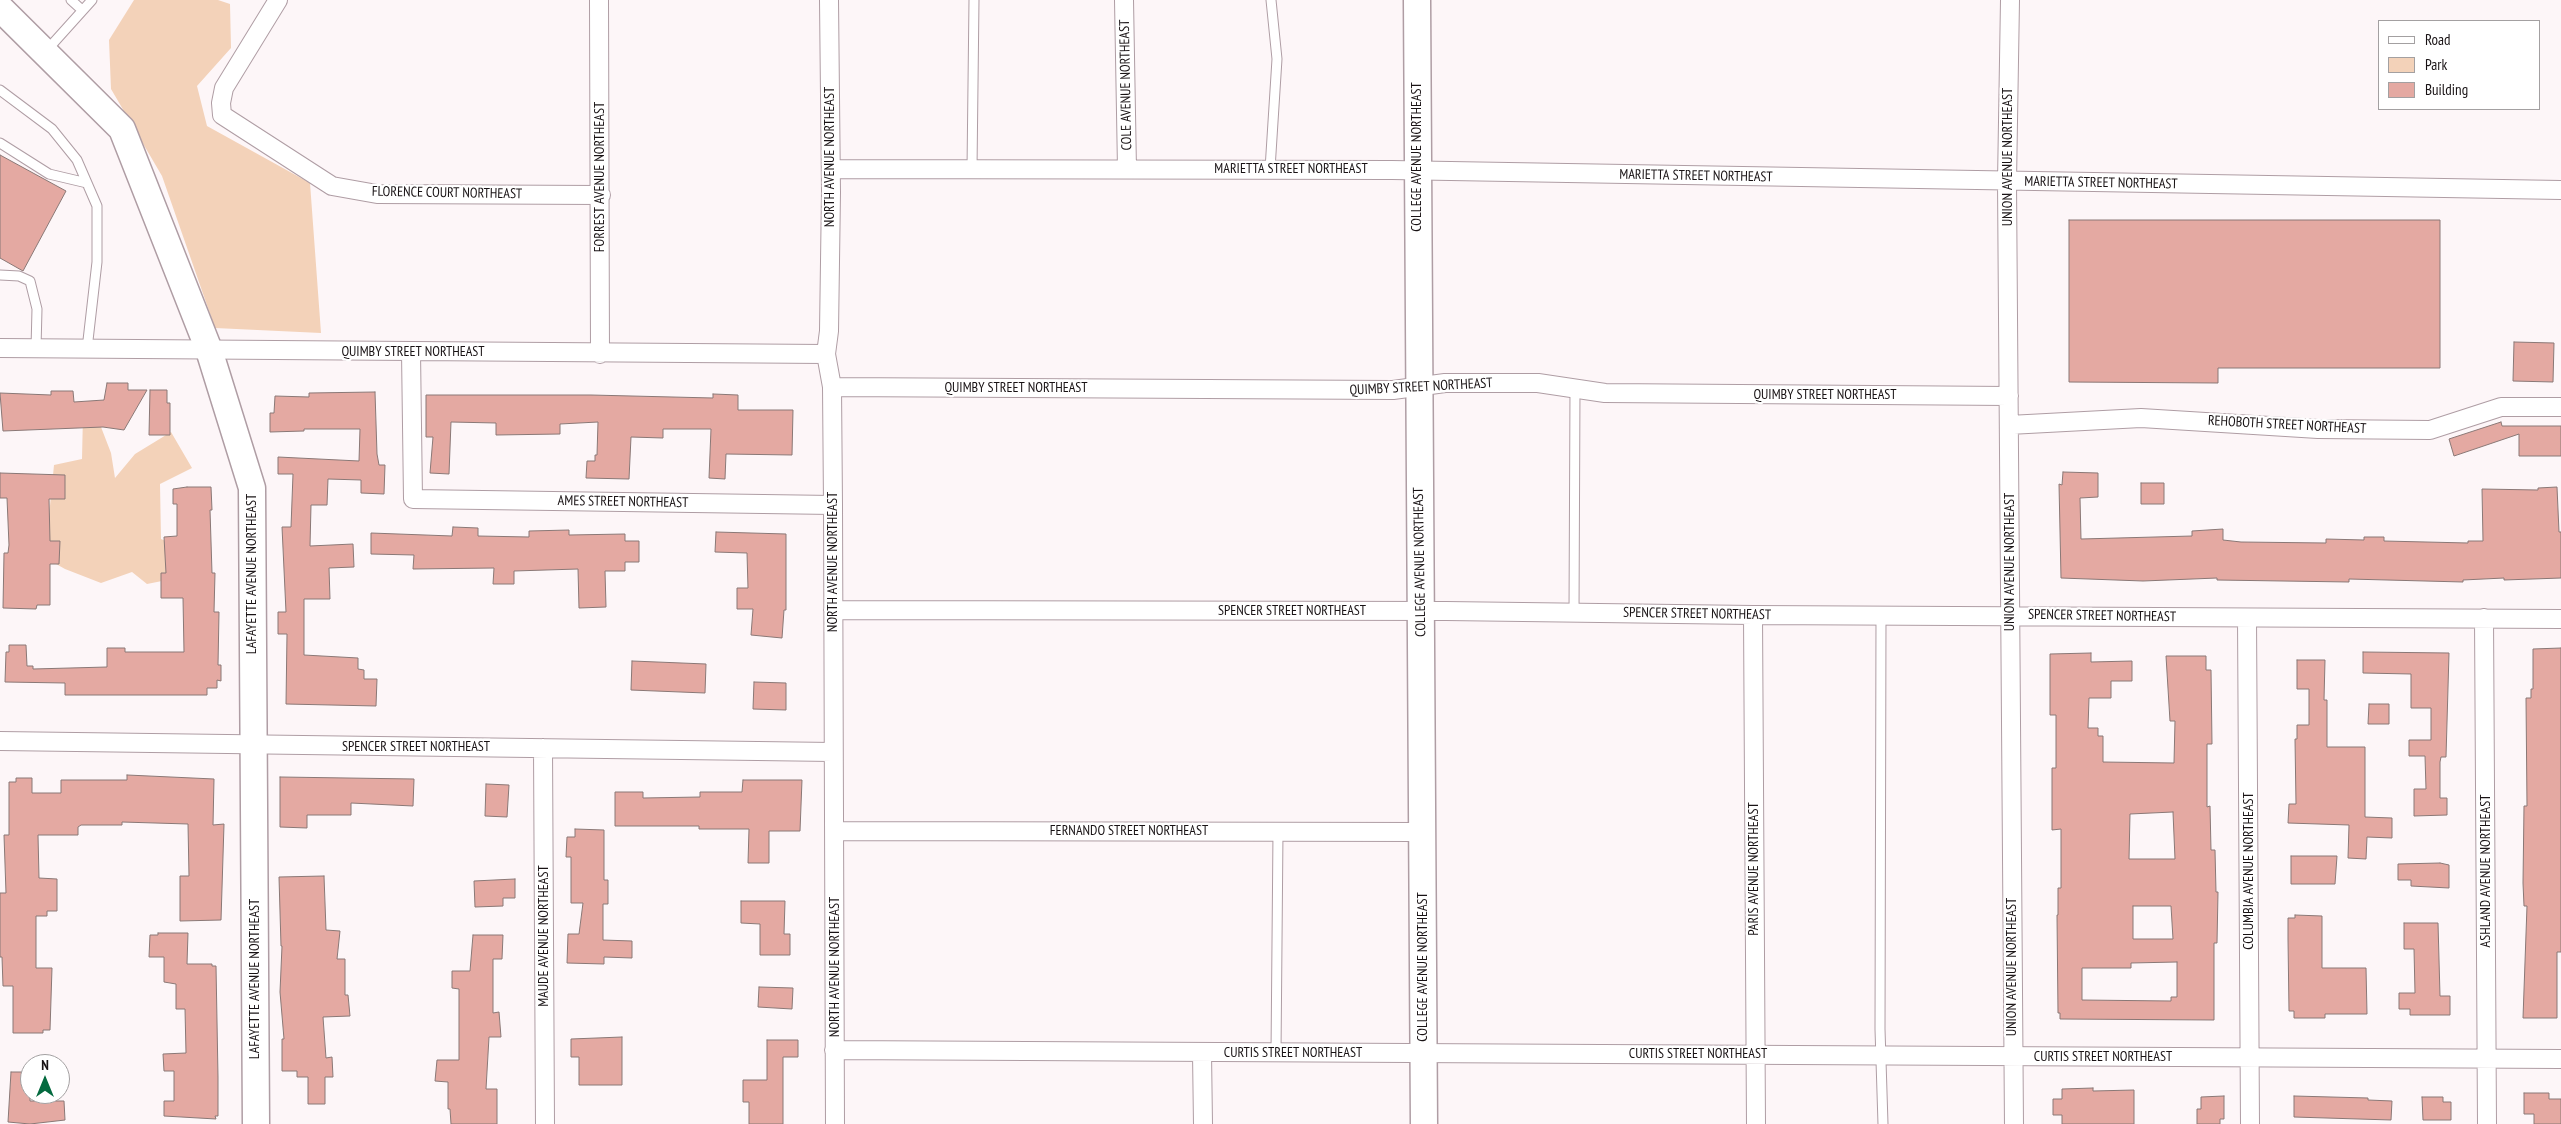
<!DOCTYPE html>
<html>
<head>
<meta charset="utf-8">
<style>
	body { margin:0 }
	#map { position:relative; width:2561px; height:1124px; overflow:hidden; background:#fdf6f8; font-family:"PT Sans Narrow",sans-serif }
	canvas { display:block }
	.legend { position:absolute; left:2378px; top:20px; width:162px; height:90px; box-sizing:border-box; background:#fff; border:1px solid #a3a0a1; margin:0; padding:6px 9px; list-style:none; font-size:15px; color:#181214 }
	.legend li { display:flex; align-items:center; gap:10px; height:25px }
	.legend b { width:25px; border:1px solid #a3a0a1 }
	.north { position:absolute; left:20px; top:1054px; width:50px; height:50px; box-sizing:border-box; background:#fff; border:1px solid #a3a0a1; border-radius:50%; rotate:0deg; font-size:14px; font-weight:700; line-height:20px; text-align:center; color:#181214 }
	.north::after { content:''; display:block; margin:auto; width:18px; height:22px; background:#046a3f; clip-path:polygon(50% 0,100% 100%,50% 72%,0 100%) }
</style>
</head>
<body>
<div id="map">
<canvas width="2561" height="1124"></canvas>
<ul class="legend">
<li><b style="height:6px;background:#fff"></b>Road</li>
<li><b style="height:14px;background:#f3d2b9"></b>Park</li>
<li><b style="height:14px;background:#e4a9a2"></b>Building</li>
</ul>
<div class="north">N</div>
</div>
<script>
const g = document.querySelector('canvas').getContext('2d');
g.lineJoin = 'round';
function fillPath(path, color) { g.fillStyle = color; g.fill(path, 'evenodd'); }
const poly = rows => new Path2D(rows.map(r => 'M' + r).join(''));
function stroke(path, color, width, dash) { g.strokeStyle = color; g.lineWidth = width; g.lineCap = dash ? 'butt' : 'round'; g.setLineDash(dash || []); g.stroke(path); }
function label(font, color, halo, rows, align = 'center') {
  g.font = font + ' "PT Sans Narrow",sans-serif'; g.lineWidth = 4.5; g.setLineDash([]); g.textBaseline = 'middle'; g.strokeStyle = halo; g.fillStyle = color; for (const [text, x, y, turn = 0] of rows) {
    g.save(); g.translate(x, y); g.rotate((+turn || 0) * Math.PI / 180); g.textAlign = isNaN(turn) ? turn : align; if (halo) g.strokeText(text, 0, 0); g.fillText(text, 0, 0); g.restore();
  }
}
fillPath(poly([
	[134,0,218,0,230,4,231,48,197,86,207,126,310,183,321,333,215,328,162,176,111,89,109,40],
	[83,414,101,427,111,453,115,478,135,454,171,432,192,468,160,484,161,539,199,555,202,573,147,584,132,572,101,583,65,569,35,552,48,526,54,465,82,459]
]), '#f3d2b9');
const building = poly([
	[0,155,66,191,23,271,0,258,0,155],
	[2069,220,2440,220,2440,368,2218,368,2218,383,2069,382,2069,220],
	[2514,342,2554,343,2553,382,2513,381,2514,342],
	[107,383,128,383,128,390,147,390,124,430,103,427,3,431,0,393,51,395,51,391,73,391,74,402,104,400,107,383],
	[150,390,167,390,167,403,170,403,170,435,149,435,150,390],
	[375,392,377,454,379,465,385,465,384,494,361,493,361,480,328,479,327,505,311,505,310,546,353,544,354,567,329,568,330,599,304,599,304,655,358,658,358,669,364,670,364,679,377,679,376,706,286,704,287,634,278,634,278,612,286,612,282,527,291,527,293,474,278,474,278,457,359,461,360,429,304,429,304,431,270,432,270,413,274,413,275,396,309,397,309,393,375,392],
	[713,394,738,395,738,410,793,410,792,455,726,454,725,479,709,478,711,429,663,429,663,438,631,437,629,479,586,478,587,461,595,461,595,455,597,455,598,422,560,424,560,434,496,435,496,423,451,422,449,474,430,473,433,437,426,437,426,395,591,395,713,398,713,394],
	[2501,422,2502,426,2561,426,2561,456,2519,456,2519,434,2454,456,2449,439,2501,422],
	[2063,472,2098,473,2098,497,2080,498,2081,539,2192,536,2192,531,2223,529,2223,540,2241,542,2326,543,2326,539,2364,540,2364,537,2384,537,2384,541,2468,543,2468,541,2483,541,2482,489,2538,490,2538,488,2557,487,2559,532,2561,532,2561,578,2504,580,2504,578,2463,580,2463,582,2349,579,2349,582,2217,580,2217,578,2143,581,2061,578,2059,484,2062,485,2063,472],
	[0,473,65,475,65,499,49,499,50,541,60,541,59,564,50,564,50,605,37,605,36,609,3,608,4,553,8,553,9,545,7,498,0,498,0,473],
	[2141,483,2164,483,2164,504,2141,504,2141,483],
	[187,487,211,487,212,510,210,510,212,573,215,573,214,612,219,612,218,665,221,665,221,681,217,680,217,688,207,688,207,695,65,695,65,683,5,682,6,652,9,652,9,645,26,645,27,666,33,666,33,669,107,667,107,648,125,648,125,652,184,652,183,598,161,598,161,573,166,573,164,537,177,536,177,504,173,504,173,489,187,487],
	[453,527,478,528,478,536,529,537,529,531,569,530,569,535,625,534,625,541,639,541,639,562,625,562,625,571,605,571,606,607,579,608,578,569,514,571,514,584,493,584,494,568,413,569,414,555,371,554,371,533,452,536,453,527],
	[716,532,786,534,786,610,784,610,782,638,751,635,753,609,737,609,737,588,748,588,747,553,715,552,716,532],
	[2561,648,2561,952,2557,952,2557,1018,2523,1018,2527,906,2524,906,2523,883,2524,806,2527,806,2526,698,2531,698,2531,689,2533,689,2533,649,2561,648],
	[2363,652,2449,653,2446,757,2441,757,2440,762,2440,798,2447,798,2447,815,2414,816,2414,789,2426,789,2425,756,2409,756,2409,740,2431,740,2431,708,2411,708,2411,674,2363,673,2363,652],
	[2091,653,2091,662,2132,661,2132,681,2111,681,2111,698,2089,698,2088,728,2098,728,2098,736,2103,736,2103,762,2174,763,2175,721,2170,721,2166,656,2206,656,2206,670,2211,670,2212,744,2207,744,2207,807,2210,806,2211,850,2215,850,2216,892,2218,892,2217,943,2214,943,2214,1020,2060,1019,2060,1013,2058,1013,2057,915,2058,915,2058,888,2061,888,2061,829,2052,830,2052,768,2056,768,2056,715,2050,715,2050,654,2091,653],
	[2173,812,2175,859,2129,859,2130,814,2173,812],
	[2133,906,2171,906,2173,939,2133,939,2133,906],
	[2177,962,2177,997,2171,997,2171,1001,2082,1000,2082,968,2131,968,2131,963,2177,962],
	[2297,660,2325,660,2324,700,2327,700,2327,747,2365,747,2365,817,2392,818,2392,838,2367,837,2366,859,2348,858,2349,825,2288,823,2289,804,2296,804,2295,739,2297,739,2297,725,2309,725,2309,689,2297,689,2297,660],
	[632,661,706,664,705,693,631,690,632,661],
	[754,682,786,683,786,710,753,709,754,682],
	[2369,704,2389,704,2389,724,2368,724,2369,704],
	[127,775,214,779,213,825,224,824,221,920,180,921,180,876,189,876,188,824,122,822,122,825,81,825,78,827,78,835,38,835,39,878,57,879,57,911,47,911,47,916,36,916,36,968,52,968,50,1030,43,1030,43,1033,13,1033,13,986,3,986,2,957,0,957,0,893,6,893,4,835,9,835,9,782,16,782,16,778,32,778,32,793,61,793,61,780,127,780,127,775],
	[280,777,414,779,413,806,351,803,351,815,307,815,307,828,280,827,280,777],
	[743,780,802,780,800,831,769,831,769,863,748,863,749,829,699,829,699,826,615,826,615,792,643,792,643,798,700,797,700,792,742,792,743,780],
	[486,784,509,785,507,817,485,816,486,784],
	[575,829,604,830,604,880,608,880,608,904,603,904,603,940,632,941,632,958,604,957,604,964,567,963,568,934,579,934,583,903,571,903,571,857,566,857,567,837,575,837,575,829],
	[2291,856,2337,856,2335,884,2291,884,2291,856],
	[2440,863,2449,865,2449,888,2411,886,2411,880,2398,880,2398,864,2440,863],
	[324,876,326,930,340,931,337,959,345,959,345,995,348,995,350,1016,323,1017,326,1058,332,1057,333,1077,325,1077,325,1104,308,1104,308,1077,297,1077,297,1071,282,1071,282,1039,284,1039,280,992,282,946,281,946,279,877,324,876],
	[515,879,515,898,503,898,503,906,475,907,474,881,515,879],
	[741,901,785,901,784,934,790,934,790,955,760,955,760,924,741,923,741,901],
	[2295,915,2322,916,2322,968,2366,968,2367,1014,2325,1014,2325,1018,2294,1018,2294,1011,2289,1011,2288,939,2288,918,2295,918,2295,915],
	[2404,923,2438,923,2440,996,2450,996,2450,1015,2410,1015,2410,1009,2399,1009,2399,993,2415,993,2414,949,2404,949,2404,923],
	[158,933,188,933,187,964,212,964,212,966,216,966,218,1077,218,1116,215,1116,216,1119,164,1116,164,1101,174,1101,174,1071,164,1071,163,1054,186,1053,185,1009,176,1009,176,984,164,982,164,957,149,957,150,935,158,935,158,933],
	[473,935,503,935,502,959,493,959,493,1013,499,1012,501,1037,489,1037,486,1089,497,1089,497,1124,451,1124,450,1109,448,1109,448,1082,435,1081,437,1060,459,1060,459,989,452,988,452,971,470,971,473,935],
	[759,987,793,988,792,1009,758,1007,759,987],
	[622,1037,622,1085,579,1085,579,1057,571,1057,571,1039,622,1037],
	[767,1040,798,1040,798,1057,783,1057,783,1124,749,1124,749,1102,743,1102,743,1080,767,1080,767,1040],
	[11,1072,30,1072,30,1101,64,1101,65,1120,30,1124,8,1122,11,1072],
	[2093,1088,2093,1091,2134,1090,2134,1124,2062,1124,2062,1115,2053,1115,2053,1099,2062,1099,2062,1089,2093,1088],
	[2524,1093,2549,1093,2549,1099,2561,1099,2561,1124,2534,1124,2534,1114,2524,1114,2524,1093],
	[2224,1096,2224,1119,2220,1119,2220,1124,2197,1124,2197,1109,2201,1109,2201,1097,2224,1096],
	[2294,1096,2368,1098,2368,1100,2392,1101,2391,1120,2294,1117,2294,1096],
	[2422,1097,2443,1097,2443,1102,2451,1102,2451,1120,2423,1120,2422,1097]
]);
fillPath(building, '#e4a9a2');
stroke(building, '#8a7876', 1);
const lane = poly([
	[71,0,82,10],
	[47,50,92,0],
	[0,90,52,129,77,160,97,206,97,262,87,349],
	[0,143,49,174,87,183],
	[972,169,974,0],
	[1270,169,1277,59,1271,0],
	[0,275,19,276,30,281,37,309,36,348],
	[1574,613,1575,388],
	[1881,615,1880,1029,1883,1124],
	[1276,1053,1278,832]
]);
const street = poly([
	[278,0,224,88,221,103,222,115,332,186,377,194,601,195],
	[599,0,600,354],
	[829,0,831,192,829,331,826,354,832,387,833,505,835,1124],
	[1124,0,1127,169],
	[2010,0,2007,182,2014,1124],
	[831,169,1392,170,2561,190],
	[0,348,826,354],
	[411,352,413,499,833,505],
	[832,387,1393,390,1445,383,1538,383,1605,393,2009,396],
	[2009,425,2141,418,2318,429,2430,430,2501,407,2561,407],
	[833,610,1446,611,1753,615,2561,619],
	[1753,615,1756,1124],
	[2247,618,2250,1124],
	[2484,618,2487,1124],
	[0,741,833,752],
	[543,748,545,1124],
	[835,831,1423,832],
	[834,1050,2561,1059],
	[1202,1053,1203,1124]
]);
const secondary = poly([
	[1417,0,1424,1124],
	[0,8,122,129,209,350,252,488,256,1124]
]);
stroke(lane, '#af9da4', 11);
stroke(street, '#af9da4', 20);
stroke(secondary, '#af9da4', 29);
stroke(lane, '#fff', 9);
stroke(street, '#fff', 18);
stroke(secondary, '#fff', 26);
label('14px', '#181214', '#fff', [
	["COLE AVENUE NORTHEAST",1126,85,-91],
	["NORTH AVENUE NORTHEAST",830,157,-90],
	["COLLEGE AVENUE NORTHEAST",1417,157,-90],
	["UNION AVENUE NORTHEAST",2008,157,-90],
	["MARIETTA STREET NORTHEAST",1291,169],
	["MARIETTA STREET NORTHEAST",1696,176,1],
	["FORREST AVENUE NORTHEAST",600,177,-90],
	["MARIETTA STREET NORTHEAST",2101,183,1],
	["FLORENCE COURT NORTHEAST",447,193,1],
	["QUIMBY STREET NORTHEAST",413,352],
	["QUIMBY STREET NORTHEAST",1421,387,-3],
	["QUIMBY STREET NORTHEAST",1016,388],
	["QUIMBY STREET NORTHEAST",1825,395],
	["REHOBOTH STREET NORTHEAST",2287,425,3],
	["AMES STREET NORTHEAST",623,502,1],
	["NORTH AVENUE NORTHEAST",833,562,-90],
	["COLLEGE AVENUE NORTHEAST",1420,562,-91],
	["UNION AVENUE NORTHEAST",2010,562,-90],
	["LAFAYETTE AVENUE NORTHEAST",252,574,-90],
	["SPENCER STREET NORTHEAST",1292,611],
	["SPENCER STREET NORTHEAST",1697,614,1],
	["SPENCER STREET NORTHEAST",2102,616,1],
	["SPENCER STREET NORTHEAST",416,747],
	["FERNANDO STREET NORTHEAST",1129,831],
	["PARIS AVENUE NORTHEAST",1754,869,-90],
	["COLUMBIA AVENUE NORTHEAST",2249,871,-90],
	["ASHLAND AVENUE NORTHEAST",2486,871,-90],
	["MAUDE AVENUE NORTHEAST",544,936,-90],
	["NORTH AVENUE NORTHEAST",835,967,-90],
	["COLLEGE AVENUE NORTHEAST",1423,967,-90],
	["UNION AVENUE NORTHEAST",2012,967,-90],
	["LAFAYETTE AVENUE NORTHEAST",255,979,-90],
	["CURTIS STREET NORTHEAST",1293,1053],
	["CURTIS STREET NORTHEAST",1698,1054],
	["CURTIS STREET NORTHEAST",2103,1057]
]);
</script>
</body>
</html>
